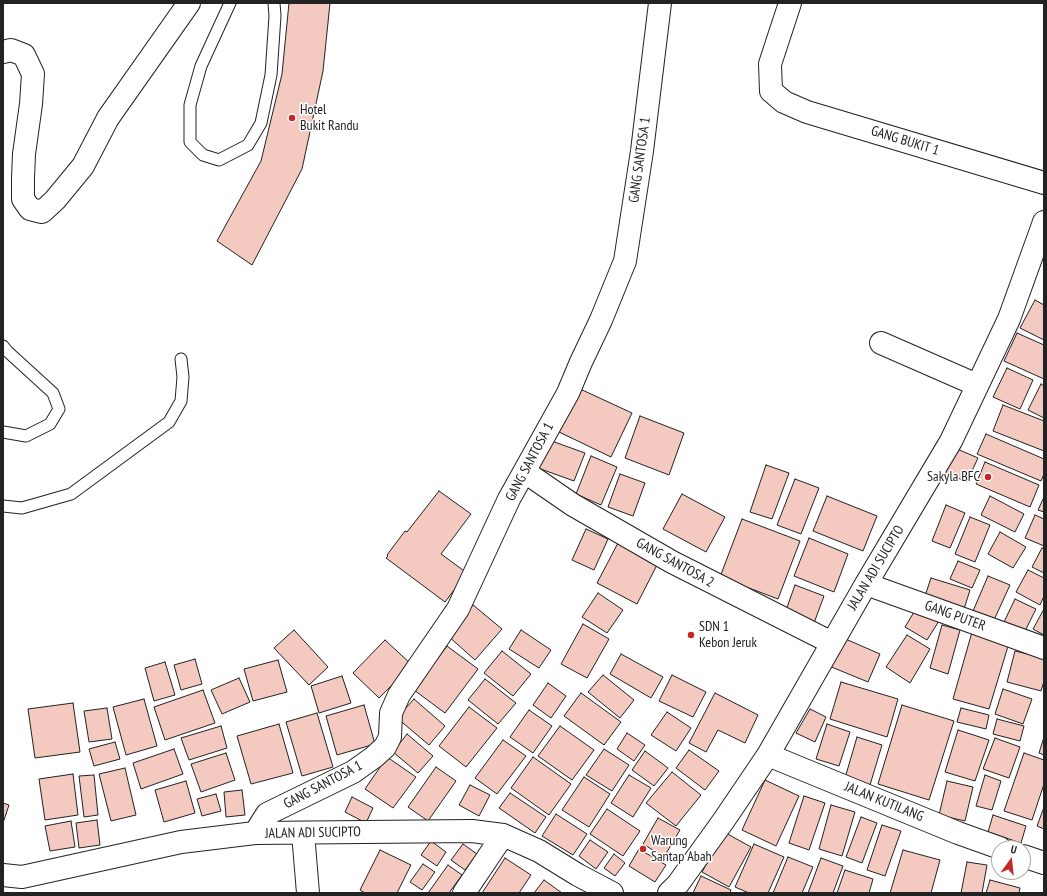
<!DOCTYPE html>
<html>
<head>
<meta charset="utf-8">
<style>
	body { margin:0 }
	#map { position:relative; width:1047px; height:896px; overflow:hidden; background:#fff; font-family:"PT Sans Narrow",sans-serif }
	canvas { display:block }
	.frame { position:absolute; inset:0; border:4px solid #222; pointer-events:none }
	.north { position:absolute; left:991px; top:840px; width:40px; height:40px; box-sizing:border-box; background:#fff; border:1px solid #a7a7a7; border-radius:50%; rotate:15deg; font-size:11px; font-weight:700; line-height:16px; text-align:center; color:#222 }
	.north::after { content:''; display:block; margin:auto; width:14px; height:18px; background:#c62828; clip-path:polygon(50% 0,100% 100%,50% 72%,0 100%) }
</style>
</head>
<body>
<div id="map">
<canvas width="1047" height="896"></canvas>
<div class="frame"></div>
<div class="north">U</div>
</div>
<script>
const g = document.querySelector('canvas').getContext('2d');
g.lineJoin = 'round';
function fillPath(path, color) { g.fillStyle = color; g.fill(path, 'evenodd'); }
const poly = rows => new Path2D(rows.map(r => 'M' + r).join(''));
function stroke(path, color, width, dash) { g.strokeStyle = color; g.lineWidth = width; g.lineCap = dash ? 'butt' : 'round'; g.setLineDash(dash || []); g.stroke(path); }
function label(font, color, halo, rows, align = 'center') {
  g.font = font + ' "PT Sans Narrow",sans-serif'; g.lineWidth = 3; g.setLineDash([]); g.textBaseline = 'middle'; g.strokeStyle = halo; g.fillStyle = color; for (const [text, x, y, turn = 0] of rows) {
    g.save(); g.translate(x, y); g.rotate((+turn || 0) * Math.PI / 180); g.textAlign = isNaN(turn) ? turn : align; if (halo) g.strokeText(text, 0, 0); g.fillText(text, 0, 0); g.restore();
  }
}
const building = poly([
	[289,3,330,3,323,71,302,169,252,265,217,241,261,161,282,74,289,3],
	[1035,300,1044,305,1044,340,1020,328,1035,300],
	[1017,333,1044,345,1044,379,1004,361,1017,333],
	[1007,368,1033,380,1020,409,993,397,1007,368],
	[1041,384,1044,386,1044,418,1028,410,1041,384],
	[578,388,632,413,611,457,557,431,578,388],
	[1003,405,1044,421,1044,451,993,431,1003,405],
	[640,416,684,433,669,475,625,458,640,416],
	[986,434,1044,459,1044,474,1041,481,977,454,986,434],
	[549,440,585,453,574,481,538,468,549,440],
	[955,448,978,458,967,482,944,472,955,448],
	[591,456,617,467,601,505,576,494,591,456],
	[985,462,1039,485,1030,507,976,484,985,462],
	[766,465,789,473,772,519,750,512,766,465],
	[620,474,645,483,633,516,608,507,620,474],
	[795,479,819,488,801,534,777,525,795,479],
	[439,491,471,514,441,554,467,573,445,602,386,558,388,556,387,555,405,531,407,532,439,491],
	[682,494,725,517,706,552,663,529,682,494],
	[827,496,877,516,863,551,813,531,827,496],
	[990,496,1024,514,1015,532,981,515,990,496],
	[1044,497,1044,512,1038,510,1044,497],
	[946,505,965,513,950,548,932,541,946,505],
	[1035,515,1044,519,1044,546,1025,538,1035,515],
	[970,517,990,525,975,562,955,554,970,517],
	[742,519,800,541,778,599,720,577,742,519],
	[586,529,608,539,594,570,572,560,586,529],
	[1000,532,1026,547,1013,568,988,554,1000,532],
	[809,538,848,554,834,592,794,576,809,538],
	[618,543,658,563,637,604,597,583,618,543],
	[1042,548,1044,549,1044,573,1032,567,1042,548],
	[958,561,980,570,972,588,950,579,958,561],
	[1028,570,1044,578,1044,596,1040,605,1016,592,1028,570],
	[988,576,1010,585,994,620,973,611,988,576],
	[931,578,970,590,964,609,925,596,931,578],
	[795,585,824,596,814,623,785,613,795,585],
	[598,593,623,610,607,633,582,617,598,593],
	[1015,599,1036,609,1025,631,1004,622,1015,599],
	[473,605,502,629,475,660,447,635,473,605],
	[917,607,939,621,927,640,905,627,917,607],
	[1044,609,1044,635,1033,629,1044,609],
	[583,624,609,639,587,678,561,664,583,624],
	[942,625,960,630,948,674,930,668,942,625],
	[294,630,328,667,309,685,274,648,294,630],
	[521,630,551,650,539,668,509,649,521,630],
	[972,632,1009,643,989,709,953,699,972,632],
	[907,635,930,649,910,683,886,667,907,635],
	[841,637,880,654,868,682,829,666,841,637],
	[385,640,412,665,379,698,353,673,385,640],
	[447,646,478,669,445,713,414,690,447,646],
	[502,651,531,674,513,696,484,673,502,651],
	[1015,651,1044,658,1044,681,1041,691,1007,682,1015,651],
	[621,654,663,677,651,698,610,674,621,654],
	[195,659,202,684,181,690,174,665,195,659],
	[278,660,287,692,253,701,244,669,278,660],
	[165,662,175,695,154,701,145,668,165,662],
	[603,675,634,700,620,718,588,692,603,675],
	[672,675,706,692,693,717,659,701,672,675],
	[342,676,351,703,319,713,311,686,342,676],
	[239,678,250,702,222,714,211,690,239,678],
	[485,679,516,703,498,724,468,700,485,679],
	[841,682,898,699,887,737,830,719,841,682],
	[548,683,566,696,551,718,533,705,548,683],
	[1003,689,1032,699,1023,724,995,714,1003,689],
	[203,690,215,723,165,740,154,707,203,690],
	[581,693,621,722,604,745,564,716,581,693],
	[715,693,758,715,745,743,718,730,706,752,689,743,715,693],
	[144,699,157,746,126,755,113,707,144,699],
	[414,699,445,726,429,745,397,718,414,699],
	[73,703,80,752,35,758,28,709,73,703],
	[364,705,375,744,337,755,326,716,364,705],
	[902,705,954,721,929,800,878,784,902,705],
	[469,707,497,728,466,767,439,746,469,707],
	[107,708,112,739,89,742,84,711,107,708],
	[961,708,989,715,986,729,957,722,961,708],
	[810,709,826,717,815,742,796,733,810,709],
	[529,710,552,726,533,753,510,737,529,710],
	[667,712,691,728,676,751,651,735,667,712],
	[317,713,333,767,302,776,286,722,317,713],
	[997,719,1024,726,1020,741,993,734,997,719],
	[279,724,293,773,251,784,237,736,279,724],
	[827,724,850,732,839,766,816,759,827,724],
	[221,726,227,748,189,760,181,738,221,726],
	[560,726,594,750,572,780,538,756,560,726],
	[958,730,989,740,975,781,945,772,958,730],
	[627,733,645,745,634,761,617,749,627,733],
	[407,734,433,756,418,773,393,752,407,734],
	[857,737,882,745,870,785,845,778,857,737],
	[1044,737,1044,755,1039,753,1044,737],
	[995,738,1020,747,1009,778,983,769,995,738],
	[503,740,526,756,497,794,475,778,503,740],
	[115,742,120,759,94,766,89,749,115,742],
	[174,749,183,774,141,789,133,763,174,749],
	[604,749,629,765,612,791,586,775,604,749],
	[689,750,719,771,705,790,676,768,689,750],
	[645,751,668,768,654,786,632,770,645,751],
	[226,753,235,780,201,792,191,764,226,753],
	[1024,753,1044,760,1044,784,1032,820,1004,811,1024,753],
	[387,757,416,777,393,808,365,789,387,757],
	[533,757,571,784,549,815,511,788,533,757],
	[436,767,456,781,428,821,408,807,436,767],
	[125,768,136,815,111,821,99,774,125,768],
	[672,772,701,795,676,826,646,803,672,772],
	[73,774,78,815,45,820,39,779,73,774],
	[94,775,98,815,84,817,79,776,94,775],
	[629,775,651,788,633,817,611,803,629,775],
	[985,775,1001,781,992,810,976,806,985,775],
	[584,777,610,794,589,827,562,810,584,777],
	[765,780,799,796,776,846,742,830,765,780],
	[186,781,195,813,164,822,155,790,186,781],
	[947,781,973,787,965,821,939,815,947,781],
	[470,785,490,795,479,816,459,805,470,785],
	[242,790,245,815,226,817,224,792,242,790],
	[510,793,546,817,535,833,499,808,510,793],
	[216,794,221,811,202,816,197,799,216,794],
	[804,796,825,803,809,850,789,843,804,796],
	[352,797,373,808,366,823,345,812,352,797],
	[3,803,9,805,3,823,3,803],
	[831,805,855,812,842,856,819,849,831,805],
	[1044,807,1044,829,1037,826,1044,807],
	[607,809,640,831,623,856,590,834,607,809],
	[556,814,587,834,573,855,542,836,556,814],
	[993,815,1026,826,1021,843,988,832,993,815],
	[861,817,877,823,862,863,846,857,861,817],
	[658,818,680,830,664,857,643,844,658,818],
	[97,820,100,845,79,848,76,823,97,820],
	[71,821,75,847,50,851,45,826,71,821],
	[882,825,901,831,885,876,867,870,882,825],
	[724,832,751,847,729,887,702,872,724,832],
	[590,840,608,852,596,869,579,856,590,840],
	[431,841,446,852,437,866,421,855,431,841],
	[463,844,477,854,465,870,451,860,463,844],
	[754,844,784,857,768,893,749,893,735,887,754,844],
	[639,849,666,865,655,882,629,866,639,849],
	[380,850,411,865,397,893,365,893,360,890,380,850],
	[903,850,940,860,931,893,890,893,903,850],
	[614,854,625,863,615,876,604,868,614,854],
	[788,857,813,867,802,893,773,893,788,857],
	[505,858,531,875,519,893,482,893,505,858],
	[821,858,843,866,833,893,808,893,821,858],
	[967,862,987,865,982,893,961,893,967,862],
	[423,864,435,872,422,890,410,882,423,864],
	[448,865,462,875,449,893,428,893,448,865],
	[845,870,873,879,869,893,837,893,845,870],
	[701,876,731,890,730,893,693,893,701,876],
	[544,880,562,893,534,893,544,880],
	[990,880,1020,888,1019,893,986,893,990,880]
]);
fillPath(building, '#f3c9c0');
stroke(building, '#222', 1);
const lane = poly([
	[230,3,201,66,190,105,190,142,203,155,219,160,248,145,261,123,271,75,275,16,274,3],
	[3,346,7,351,53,393,59,409,50,424,26,436,3,432],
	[3,506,22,508,71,494,169,422,181,401,183,377,181,359]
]);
const street = poly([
	[790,3,770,64,771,91,784,102,807,112,1044,183],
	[3,52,11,50,24,55,33,74,31,104,24,154,23,178,23,199,30,209,42,212,55,200,83,166,108,118,189,3],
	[881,343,977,385],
	[525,472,573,505,672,562,832,643],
	[866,584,1044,648],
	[768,755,958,833,1000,848],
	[255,833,267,814,353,772,374,757,385,747,390,737,391,713,399,695,458,609,509,499,568,393,581,362,601,320,625,261,642,151,660,3],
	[303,833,308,893],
	[1023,856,1044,863],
	[3,875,22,877,181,842,255,833,472,831,503,835,539,851,578,875,612,893],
	[464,893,503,835],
	[669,893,678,884,724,820,768,755,866,584,951,441,1009,319,1044,222]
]);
stroke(lane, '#222', 13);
stroke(street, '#222', 24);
stroke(lane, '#fff', 11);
stroke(street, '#fff', 22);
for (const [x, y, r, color] of [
	[292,118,4,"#c62828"],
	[988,477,4,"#c62828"],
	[691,635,4,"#c62828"],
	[643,849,4,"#c62828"]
]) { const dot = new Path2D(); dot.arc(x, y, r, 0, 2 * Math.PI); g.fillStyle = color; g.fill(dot); stroke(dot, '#fff', 1.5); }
label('14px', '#222', '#fff', [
	["Hotel",300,110],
	["Bukit Randu",300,126],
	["Sakyla BFC",980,477,"right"],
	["SDN 1",699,627],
	["Kebon Jeruk",699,643],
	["Warung",651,841],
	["Santap Abah",651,857]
], 'left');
label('14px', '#222', '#fff', [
	["GANG BUKIT 1",905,141,17],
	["GANG SANTOSA 1",640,160,-82],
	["GANG SANTOSA 1",530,462,-62],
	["GANG SANTOSA 2",675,563,29],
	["JALAN ADI SUCIPTO",876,568,-59],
	["GANG PUTER",955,616,20],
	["GANG SANTOSA 1",323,785,-28],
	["JALAN KUTILANG",884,802,22],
	["JALAN ADI SUCIPTO",313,833,-1]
]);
</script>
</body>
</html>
